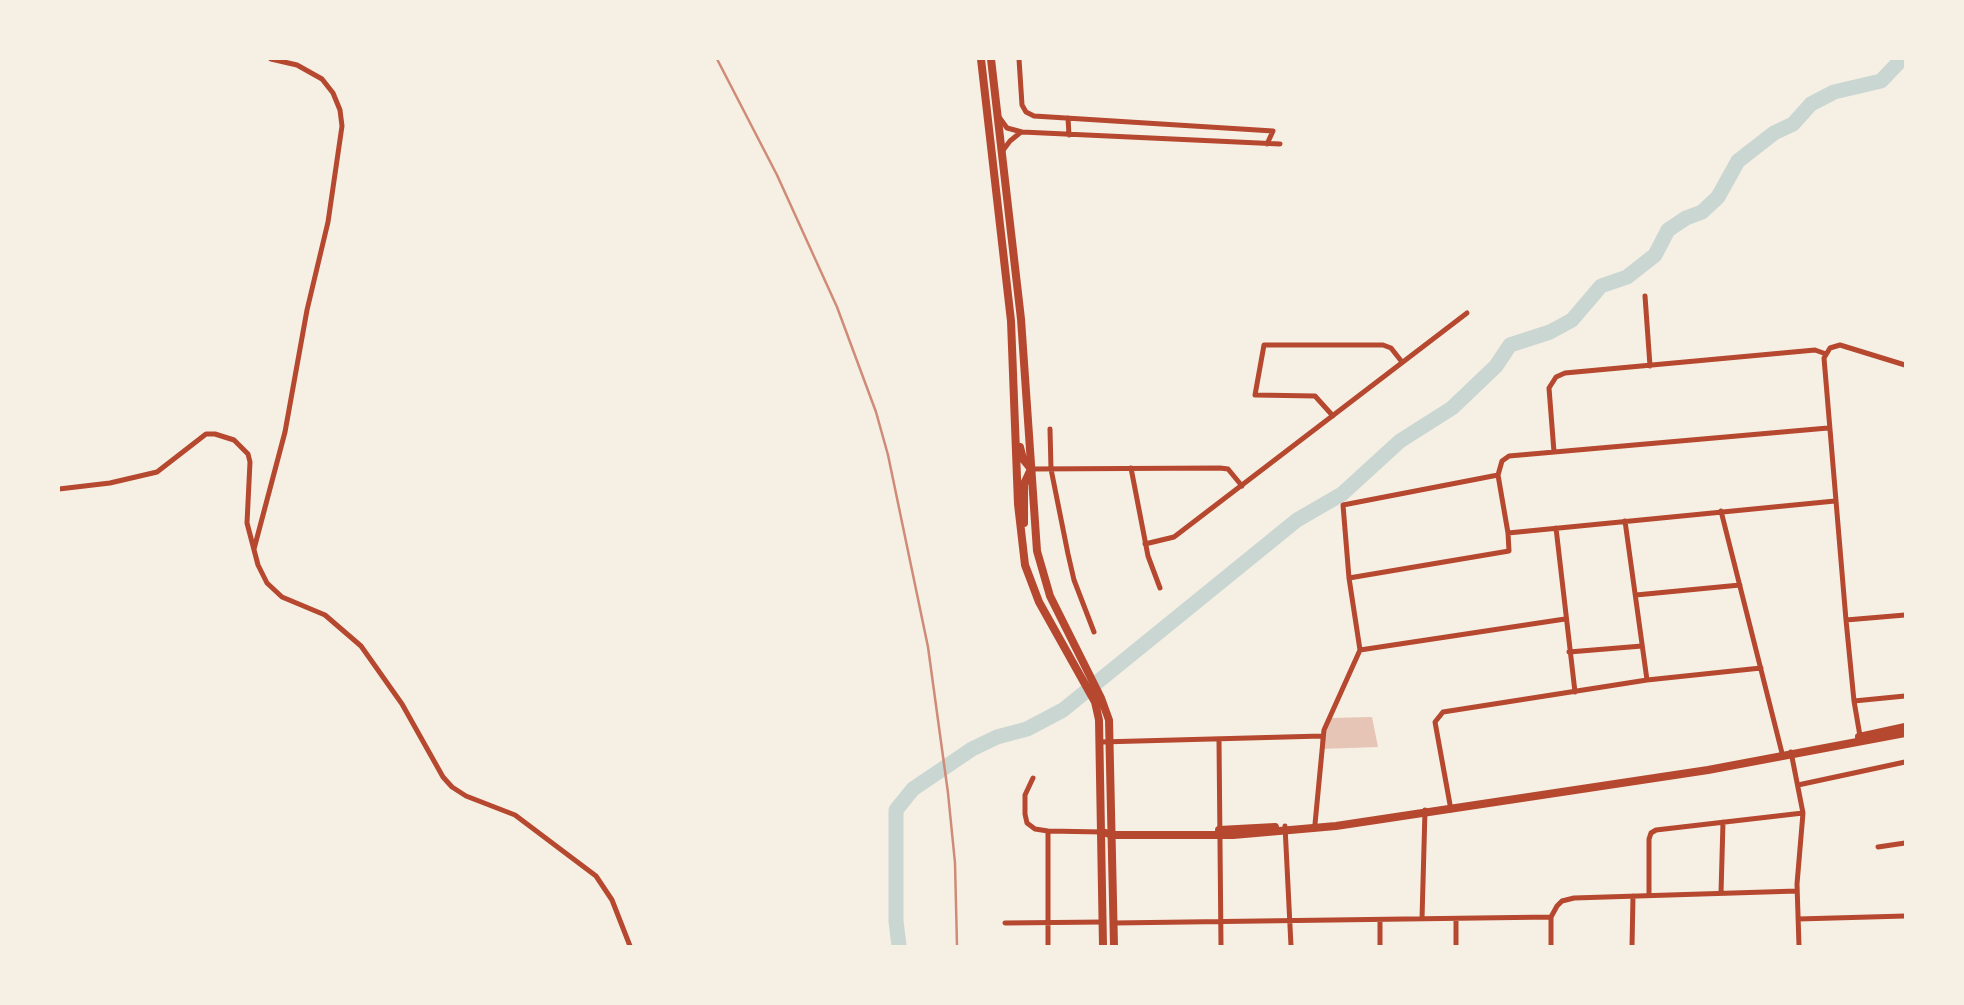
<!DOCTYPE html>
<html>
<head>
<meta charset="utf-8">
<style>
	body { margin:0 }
	#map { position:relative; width:1964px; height:1005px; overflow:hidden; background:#f6efe4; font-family:Inter,sans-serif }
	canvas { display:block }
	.frame { position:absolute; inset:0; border:60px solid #f6efe4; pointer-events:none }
</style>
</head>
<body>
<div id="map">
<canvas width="1964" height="1005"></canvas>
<div class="frame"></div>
</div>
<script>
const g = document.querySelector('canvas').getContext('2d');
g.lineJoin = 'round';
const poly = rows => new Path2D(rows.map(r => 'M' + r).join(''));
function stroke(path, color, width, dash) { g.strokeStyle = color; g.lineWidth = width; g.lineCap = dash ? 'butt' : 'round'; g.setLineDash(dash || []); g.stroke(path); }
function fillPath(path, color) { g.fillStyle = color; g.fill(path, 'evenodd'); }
stroke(poly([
	[899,946,896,921,896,810,913,789,972,749,997,737,1027,729,1063,710,1297,520,1342,494,1400,441,1452,408,1496,366,1510,345,1550,332,1572,320,1601,286,1627,277,1655,255,1668,230,1686,218,1702,212,1718,197,1738,161,1774,133,1793,124,1811,104,1834,92,1881,81,1902,59]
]), '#c9d6d2', 15);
fillPath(poly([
	[1372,717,1378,747,1320,749,1320,737,1330,718]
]), '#e6c5b7');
stroke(poly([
	[1019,59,1022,105,1026,112,1034,116,1273,131,1267,144],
	[999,117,1007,128,1022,132,1280,144],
	[1068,118,1069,135],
	[1001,153,1010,141,1021,132],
	[1645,296,1650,366],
	[1333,416,1315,396,1255,395,1264,345,1383,345,1391,348,1402,362],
	[1050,429,1051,469,1068,554,1074,580,1094,632],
	[1554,452,1549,388,1556,377,1565,373,1815,350,1826,354],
	[1131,468,1148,556,1160,588],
	[1031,469,1220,468,1228,469,1242,486],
	[59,489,110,483,157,472,206,434,215,434,234,440,248,454,250,462,247,523,258,565,267,583,282,597,325,615,361,646,402,704,443,777,452,787,466,796,515,815,596,876,612,900,630,946],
	[1721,511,1783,757],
	[1625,521,1647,680],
	[1556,528,1575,692],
	[1508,533,1835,501],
	[1145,544,1174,537,1467,313],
	[254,549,285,432,307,310,328,222,342,126,340,110,333,93,322,79,297,65,271,59],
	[1349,578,1509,551,1508,533,1498,475,1502,461,1509,456,1828,428],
	[1636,595,1740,585],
	[1846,620,1905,615],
	[1360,650,1565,619],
	[1569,652,1642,646],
	[1854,701,1905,696],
	[1860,736,1854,701,1846,620,1824,358,1830,348,1840,345,1905,365],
	[1219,740,1221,946],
	[1101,742,1322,736],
	[1791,752,1803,813,1797,884,1799,946],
	[1033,778,1025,795,1025,814,1027,823,1035,829,1048,831,1102,832],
	[1798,785,1905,762],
	[1451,810,1435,722,1443,712,1647,680,1761,668],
	[1315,824,1324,730,1360,650,1349,578,1343,505,1498,475],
	[1285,826,1291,946],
	[1878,847,1905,843],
	[1721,893,1723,822],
	[1649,895,1649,839,1651,833,1656,830,1803,813],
	[1422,919,1425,810],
	[1456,919,1456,946],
	[1798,919,1905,916],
	[1380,920,1380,946],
	[1005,923,1103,922],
	[1114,923,1551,917],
	[1048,946,1048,831],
	[1551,946,1551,917,1557,906,1562,901,1574,898,1797,891],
	[1632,946,1633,896]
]), '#b5482f', 5);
stroke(poly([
	[1859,737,1905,727],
	[1219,830,1275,827],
	[1102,832,1113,835,1233,835,1336,826,1708,770,1905,733]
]), '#b5482f', 8);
stroke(poly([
	[981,59,1011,321,1018,504,1025,565,1039,602,1095,702,1099,720,1103,946],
	[991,59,1021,319,1037,551,1050,596,1101,698,1109,720,1114,946],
	[1020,447,1023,459,1031,469],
	[1024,523,1024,484,1031,469]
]), '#b5482f', 8);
stroke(poly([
	[717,59,777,175,837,307,876,412,888,455,928,647,948,793,955,863,957,946]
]), '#cf8b77', 2.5);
</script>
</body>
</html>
